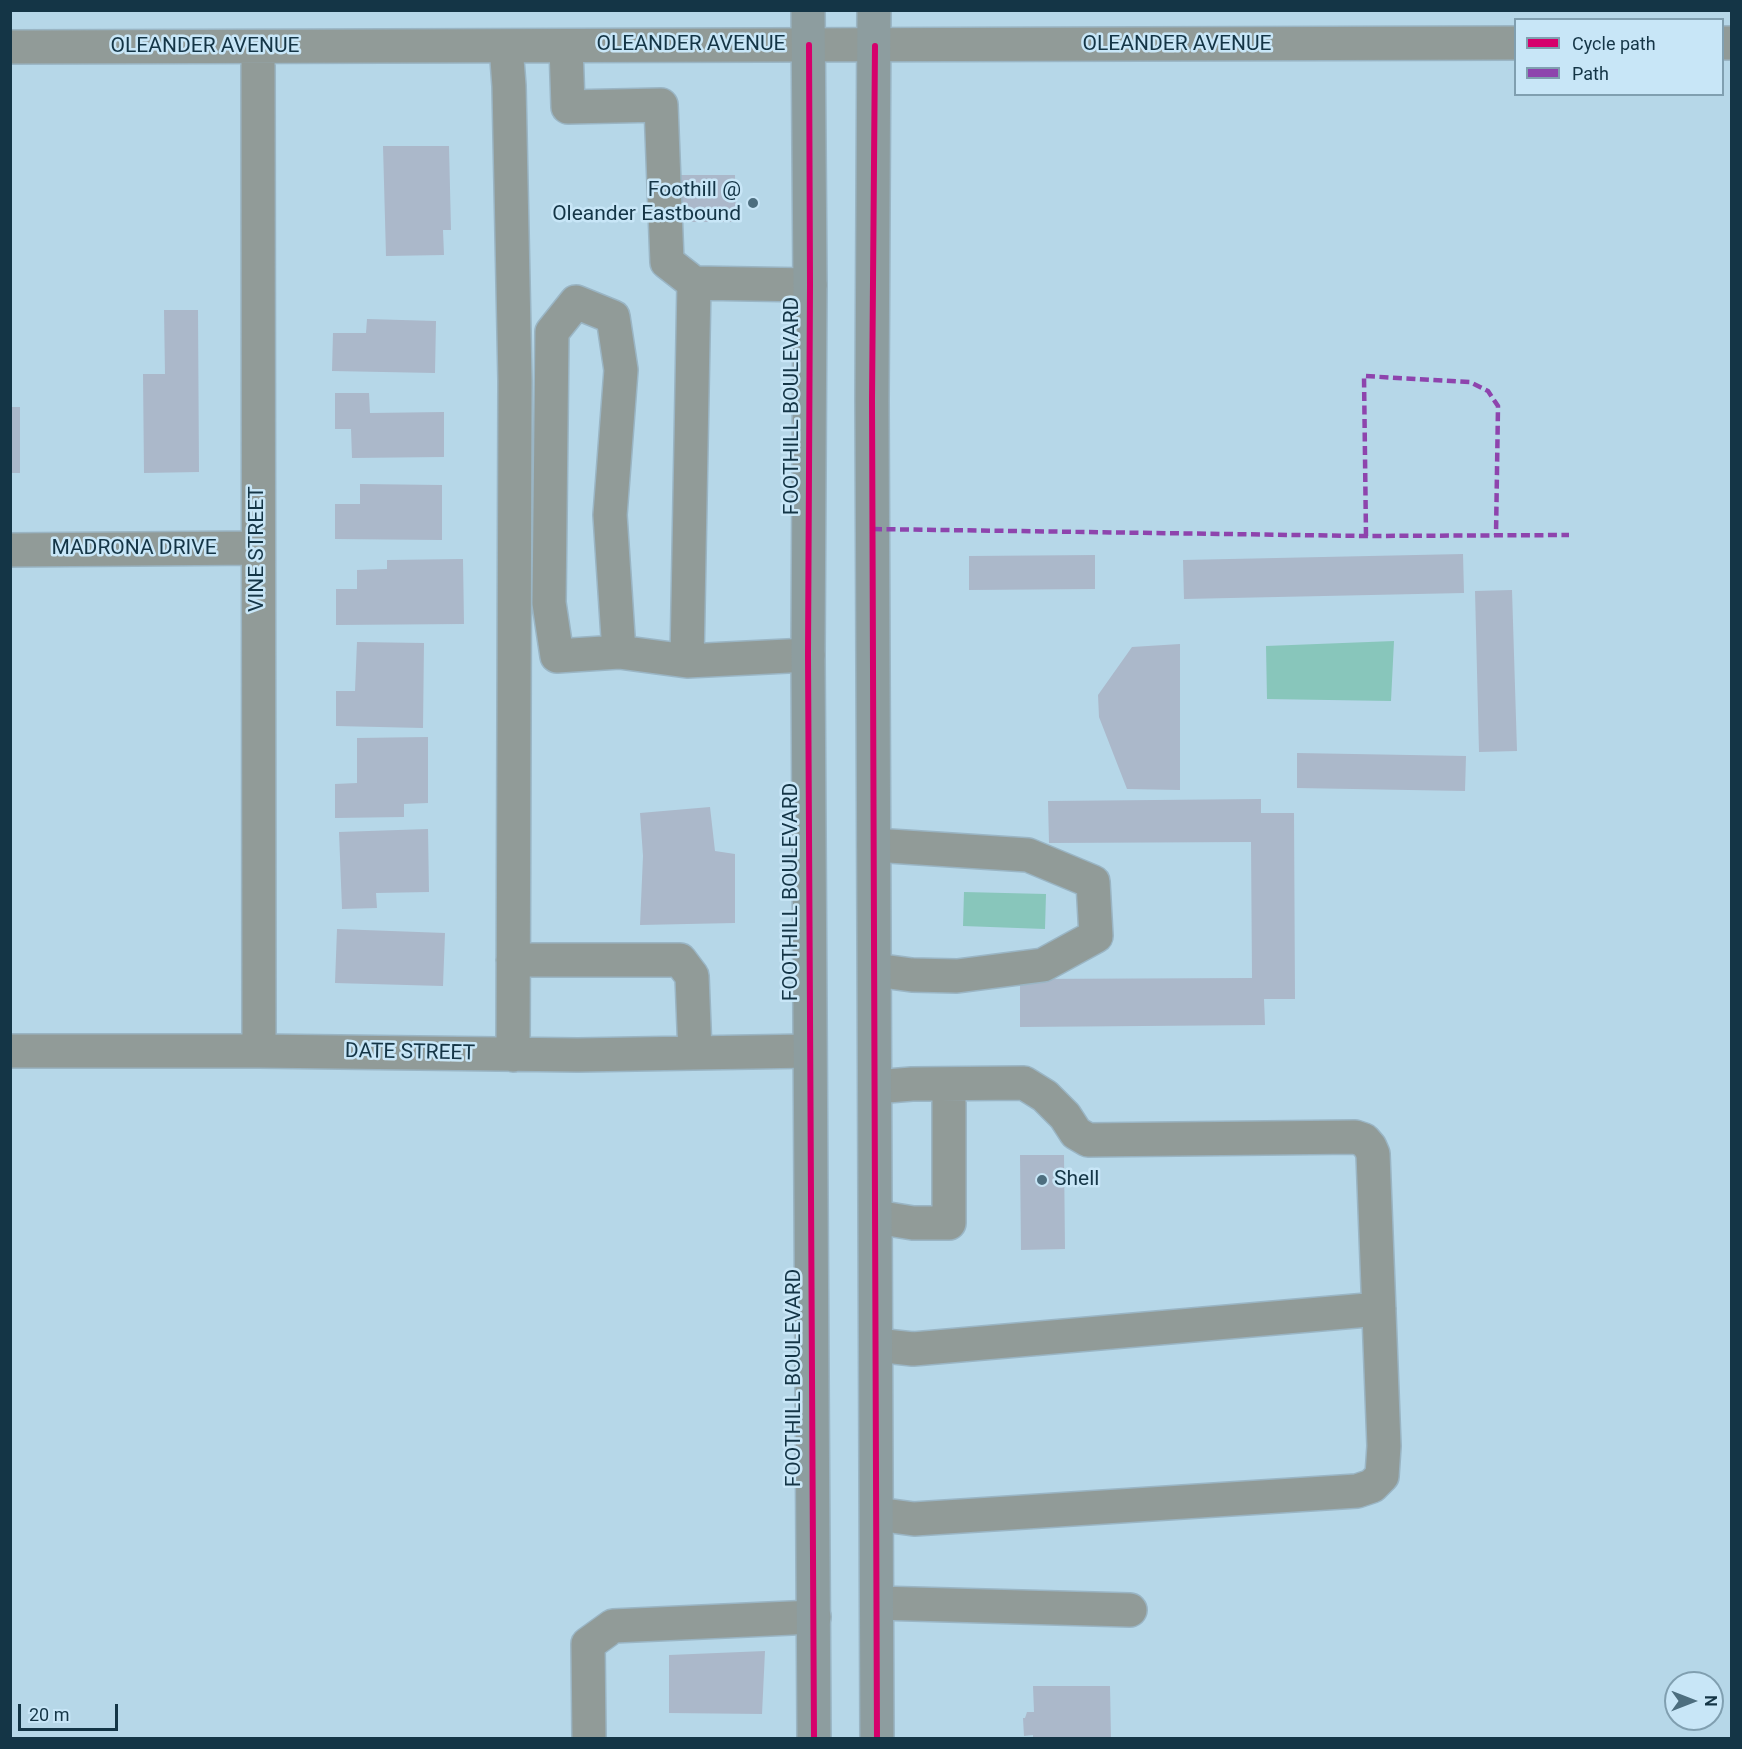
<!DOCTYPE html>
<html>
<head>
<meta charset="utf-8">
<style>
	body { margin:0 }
	#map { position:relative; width:1742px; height:1749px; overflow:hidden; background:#b6d7e8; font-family:Roboto,sans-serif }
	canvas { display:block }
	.frame { position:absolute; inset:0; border:12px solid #143546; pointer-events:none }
	.legend { position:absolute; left:1514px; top:18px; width:210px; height:78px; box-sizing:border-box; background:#c8e6f7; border:2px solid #809fb0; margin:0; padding:8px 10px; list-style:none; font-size:18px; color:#143546 }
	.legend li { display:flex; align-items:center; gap:12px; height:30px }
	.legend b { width:30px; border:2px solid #809fb0 }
	.north { position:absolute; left:1664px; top:1671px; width:60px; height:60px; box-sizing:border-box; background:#c8e6f7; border:2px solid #809fb0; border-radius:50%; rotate:90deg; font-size:16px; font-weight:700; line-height:24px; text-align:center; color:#143546 }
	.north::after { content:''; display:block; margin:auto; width:21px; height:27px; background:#4d6e7f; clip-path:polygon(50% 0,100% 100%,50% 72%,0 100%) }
	.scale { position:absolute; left:18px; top:1704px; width:100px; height:27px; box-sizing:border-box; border:3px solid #143546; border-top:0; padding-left:8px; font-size:18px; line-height:21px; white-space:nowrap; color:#143546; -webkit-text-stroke:4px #c8e6f7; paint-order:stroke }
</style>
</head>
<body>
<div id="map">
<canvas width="1742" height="1749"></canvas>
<div class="frame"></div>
<ul class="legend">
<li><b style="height:8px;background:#d6006c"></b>Cycle path</li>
<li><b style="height:8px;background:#8e44ad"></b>Path</li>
</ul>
<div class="north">N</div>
<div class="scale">20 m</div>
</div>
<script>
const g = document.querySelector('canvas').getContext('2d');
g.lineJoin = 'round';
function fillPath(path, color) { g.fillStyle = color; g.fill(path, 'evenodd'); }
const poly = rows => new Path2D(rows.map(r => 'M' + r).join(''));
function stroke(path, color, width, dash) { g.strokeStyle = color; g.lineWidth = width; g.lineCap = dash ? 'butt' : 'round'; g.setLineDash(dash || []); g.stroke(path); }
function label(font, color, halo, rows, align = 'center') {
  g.font = font + ' Roboto,sans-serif'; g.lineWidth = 5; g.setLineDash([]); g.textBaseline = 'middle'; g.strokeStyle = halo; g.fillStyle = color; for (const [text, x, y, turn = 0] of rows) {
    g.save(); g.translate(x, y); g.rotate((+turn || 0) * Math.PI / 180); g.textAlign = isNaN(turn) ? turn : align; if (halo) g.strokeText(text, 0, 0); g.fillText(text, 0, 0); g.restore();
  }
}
fillPath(poly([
	[1394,641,1391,701,1267,699,1266,646],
	[964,892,1046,894,1045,929,963,926]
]), '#88c6bb');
fillPath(poly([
	[383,146,449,146,451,230,443,230,444,255,386,256],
	[675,175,735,175,736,222,676,222],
	[164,310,198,310,199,472,144,473,143,374,165,374],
	[367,319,436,321,435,373,332,371,333,333,366,333],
	[335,393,369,393,370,413,444,412,444,457,352,458,351,429,335,429],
	[10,407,20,407,20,473,10,473],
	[360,484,442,485,442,540,335,539,335,504,360,504],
	[1463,554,1464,593,1184,599,1183,560],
	[1095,555,1095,589,969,590,969,556],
	[463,559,464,624,336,625,336,589,357,589,357,570,387,569,387,560],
	[1512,590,1517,751,1479,752,1475,591],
	[357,642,424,643,423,728,336,726,336,691,355,691],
	[1180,644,1180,790,1127,789,1099,717,1098,695,1132,647],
	[428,737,428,803,404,804,404,817,335,818,335,784,357,783,357,738],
	[1297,753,1466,756,1465,791,1297,788],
	[1261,799,1261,813,1294,813,1295,999,1264,999,1265,1025,1020,1027,1020,979,1252,978,1251,842,1049,843,1048,801],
	[710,807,715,851,735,854,735,923,640,925,643,856,640,813],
	[428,829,429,892,376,893,377,908,342,909,339,832],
	[337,929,445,933,443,986,335,983],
	[1020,1155,1064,1155,1065,1249,1021,1250],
	[765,1651,762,1714,669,1713,669,1655],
	[1033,1686,1110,1686,1111,1738,1033,1738,1033,1735,1024,1736,1023,1718,1025,1718,1027,1712,1034,1712]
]), '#abb8ca');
const minor = poly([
	[1722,43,1732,43],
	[506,46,509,86,515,381,513,1055],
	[566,46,568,107,661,105,667,262,694,283,810,285],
	[10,47,1516,43],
	[258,47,259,1051],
	[694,283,687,661,808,655],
	[10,550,258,548],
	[619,652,610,515,621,370,613,317,576,302,552,332,549,603,557,656,619,652,687,661],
	[874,845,1028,855,1093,882,1096,936,1043,965,957,976,912,975,875,970],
	[513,960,680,960,692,976,695,1053],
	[10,1051,259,1051,578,1055,809,1051],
	[875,1087,912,1084,1024,1083,1045,1096,1065,1116,1076,1133,1088,1140,1355,1137,1364,1140,1370,1147,1373,1154,1384,1446,1382,1476,1372,1486,1357,1491,914,1519,877,1514],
	[876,1217,913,1223,949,1223,949,1084],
	[876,1345,913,1349,1379,1309],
	[877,1603,1130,1610],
	[589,1738,588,1644,613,1626,814,1617]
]);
const major = poly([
	[808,10,810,285,808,655,814,1738],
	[874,10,872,400,877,1738]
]);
stroke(minor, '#9ab5c4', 36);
stroke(major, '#9ab5c4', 36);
stroke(minor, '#919b98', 33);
stroke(major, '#8d9d9f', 33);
stroke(poly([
	[873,529,1366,536,1569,535],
	[1366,536,1364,376,1470,382,1488,391,1498,406,1496,535]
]), '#8e44ad', 4.5, [9, 4.5]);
stroke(poly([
	[809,45,810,285,808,655,814,1738],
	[875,46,872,400,877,1738]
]), '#d6006c', 6);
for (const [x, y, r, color] of [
	[753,203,6,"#4d6e7f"],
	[1042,1180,6,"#4d6e7f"]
]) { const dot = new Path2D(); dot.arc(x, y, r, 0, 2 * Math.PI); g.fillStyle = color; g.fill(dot); stroke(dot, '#c8e6f7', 2); }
label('21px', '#143546', '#c8e6f7', [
	["OLEANDER AVENUE",691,45],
	["OLEANDER AVENUE",1177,45],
	["OLEANDER AVENUE",205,47],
	["FOOTHILL BOULEVARD",793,406,-90],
	["MADRONA DRIVE",134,549],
	["VINE STREET",258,549,-90],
	["FOOTHILL BOULEVARD",792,892,-90],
	["DATE STREET",410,1053,1],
	["FOOTHILL BOULEVARD",795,1378,-90]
]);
label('21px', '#143546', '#c8e6f7', [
	["Foothill @",741,191],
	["Oleander Eastbound",741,215],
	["Shell",1054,1180,"left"]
], 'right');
</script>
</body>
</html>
